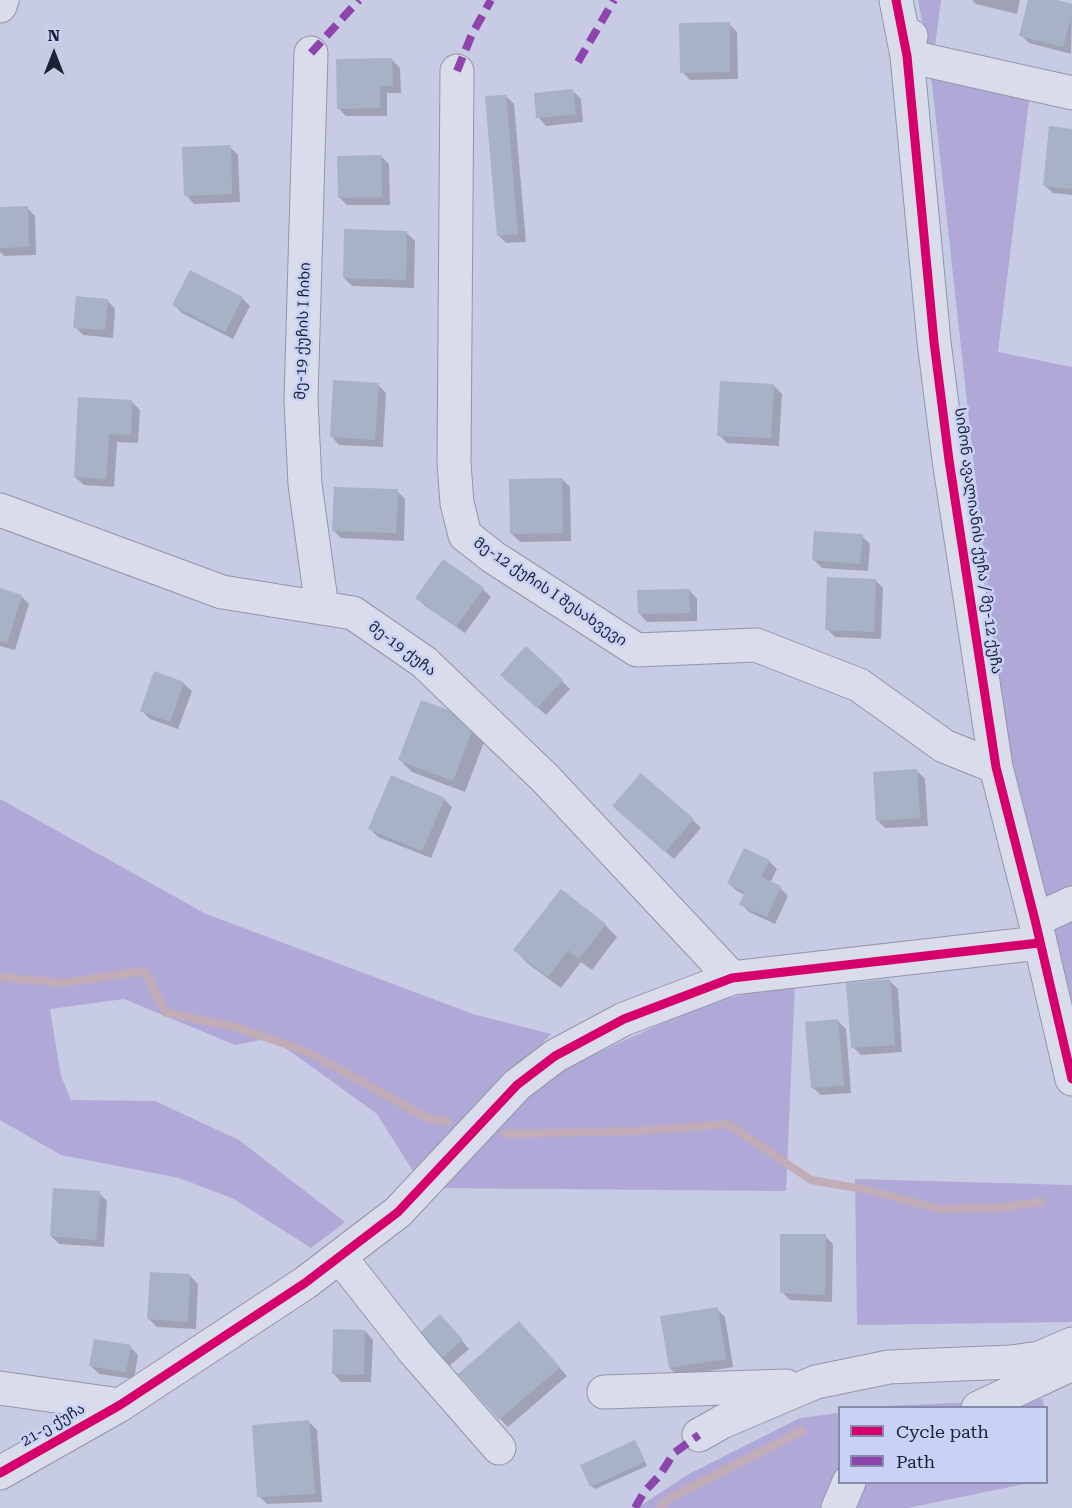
<!DOCTYPE html>
<html>
<head>
<meta charset="utf-8">
<style>
	body { margin:0 }
	#map { position:relative; width:1072px; height:1508px; overflow:hidden; background:#c7cbe3; font-family:"Roboto Serif",serif }
	canvas { display:block }
	.legend { position:absolute; left:838px; top:1406px; width:210px; height:78px; box-sizing:border-box; background:#cad1f7; border:2px solid #848ca9; margin:0; padding:8px 10px; list-style:none; font-size:18px; color:#1a2435 }
	.legend li { display:flex; align-items:center; gap:12px; height:30px }
	.legend b { width:30px; border:2px solid #848ca9 }
	.north { position:absolute; left:24px; top:24px; width:60px; height:60px; -webkit-text-stroke:4px #cad1f7; paint-order:stroke; rotate:0deg; font-size:16px; font-weight:700; line-height:24px; text-align:center; color:#1a2435 }
	.north::after { content:''; display:block; margin:auto; width:21px; height:27px; background:#1a2435; clip-path:polygon(50% 0,100% 100%,50% 72%,0 100%) }
</style>
</head>
<body>
<div id="map">
<canvas width="1072" height="1508"></canvas>
<ul class="legend">
<li><b style="height:8px;background:#d6006c"></b>Cycle path</li>
<li><b style="height:8px;background:#8e44ad"></b>Path</li>
</ul>
<div class="north">N</div>
</div>
<script>
const g = document.querySelector('canvas').getContext('2d');
g.lineJoin = 'round';
function fillPath(path, color) { g.fillStyle = color; g.fill(path, 'evenodd'); }
const poly = rows => new Path2D(rows.map(r => 'M' + r).join(''));
function stroke(path, color, width, dash) { g.strokeStyle = color; g.lineWidth = width; g.lineCap = dash ? 'butt' : 'round'; g.setLineDash(dash || []); g.stroke(path); }
function label(font, color, halo, rows, align = 'center') {
  g.font = font + ' "Roboto Serif","Noto Sans Georgian",serif'; g.lineWidth = 5; g.setLineDash([]); g.textBaseline = 'middle'; g.strokeStyle = halo; g.fillStyle = color; for (const [text, x, y, turn = 0] of rows) {
    g.save(); g.translate(x, y); g.rotate((+turn || 0) * Math.PI / 180); g.textAlign = isNaN(turn) ? turn : align; if (halo) g.strokeText(text, 0, 0); g.fillText(text, 0, 0); g.restore();
  }
}
fillPath(poly([
	[918,0,941,0,935,47,1072,78,1072,109,1029,101,998,352,1072,367,1072,1038,1059,947,1023,804,1005,746,929,57],
	[0,799,206,914,473,1014,551,1034,417,1183,334,1257,90,1412,0,1461,0,1455,75,1416,295,1279,363,1228,416,1176,377,1114,272,1038,235,1045,124,999,50,1009,61,1076,71,1100,155,1101,239,1140,345,1222,311,1248,234,1199,179,1178,61,1155,0,1120],
	[795,983,786,1191,432,1188,532,1083,706,1003],
	[855,1179,1072,1185,1072,1322,857,1325],
	[1043,1399,1044,1407,876,1408,886,1406],
	[839,1413,840,1482,1029,1483,908,1508,637,1508,687,1475,800,1418]
]), '#b0a9d7');
fillPath(poly([
	[972,0,1020,0,1017,14,976,4],
	[1029,0,1051,0,1072,5,1071,54,1029,43,1021,35],
	[729,24,737,32,738,79,690,80,682,72],
	[392,60,400,68,401,93,387,93,387,116,346,116,338,108],
	[573,91,581,99,583,122,546,126,538,117],
	[506,96,514,104,526,242,506,243,498,235],
	[1072,130,1072,195,1053,193,1044,185],
	[230,147,238,155,240,202,194,204,186,195],
	[381,156,389,164,390,205,347,205,339,197],
	[0,208,27,208,35,216,36,255,4,256,0,252],
	[407,233,415,241,414,288,352,286,344,278],
	[242,298,250,306,233,339,182,313,174,305],
	[107,300,115,309,113,338,83,335,75,327],
	[378,385,386,393,383,447,339,445,331,436],
	[774,386,782,394,779,446,727,443,719,435],
	[131,401,140,410,138,443,117,442,114,487,84,485,75,477],
	[562,479,570,487,571,541,520,542,512,534],
	[397,491,405,499,404,541,341,538,333,530],
	[862,536,870,544,868,571,822,568,814,560],
	[875,580,883,588,881,639,835,637,827,629],
	[0,589,21,596,29,604,15,650,0,646],
	[483,589,491,597,465,633,425,606,417,598],
	[689,590,697,599,697,621,647,622,639,613],
	[562,681,570,689,546,715,510,683],
	[183,683,192,691,178,729,150,719,142,711],
	[475,721,487,734,465,792,412,772,400,760],
	[917,771,925,779,928,826,885,828,877,820],
	[444,799,452,807,431,858,378,837,370,829],
	[622,814,693,820,701,828,674,859],
	[769,861,777,869,770,883,780,888,788,896,775,924,749,912,741,904,745,895,737,891,728,883],
	[605,925,617,937,592,970,581,962,561,988,527,963,515,950],
	[890,981,898,989,902,1052,861,1055,853,1047],
	[838,1021,846,1029,851,1093,821,1095,812,1087],
	[99,1193,107,1201,104,1247,59,1244,51,1236],
	[825,1236,833,1244,832,1302,790,1300,782,1292],
	[190,1276,198,1284,196,1329,157,1327,149,1319],
	[717,1309,725,1317,733,1367,678,1376,670,1368],
	[448,1324,469,1349,447,1368,439,1360],
	[365,1331,373,1340,371,1382,341,1382,333,1373],
	[527,1331,567,1376,508,1427,500,1419],
	[130,1347,138,1355,134,1379,99,1374,91,1366],
	[309,1422,317,1430,322,1502,267,1504,259,1496],
	[635,1442,638,1446,647,1466,595,1489,591,1486]
]), '#0003');
stroke(poly([
	[0,977,63,983,145,971,166,1013,236,1027,308,1052,427,1118,448,1122],
	[505,1134,638,1131,728,1124,811,1180,868,1190,940,1209,995,1208,1041,1202],
	[660,1508,668,1499,802,1431]
]), '#c2acb7', 8);
fillPath(poly([
	[1028,0,1057,0,1072,4,1072,12,1063,47,1019,36],
	[730,22,730,72,680,73,679,23],
	[392,58,393,86,380,86,380,108,337,109,336,59],
	[573,89,576,114,536,118,534,93],
	[506,95,518,234,497,236,485,96],
	[1049,126,1072,129,1072,189,1043,186],
	[231,145,232,194,184,196,182,147],
	[381,155,382,197,338,198,337,156],
	[28,206,29,247,0,248,0,207],
	[344,229,407,231,406,280,343,278],
	[190,270,243,297,225,332,172,305],
	[76,296,108,299,105,330,73,328],
	[333,380,379,383,375,440,330,437],
	[720,381,774,384,771,438,717,436],
	[78,397,132,400,131,435,109,434,106,479,74,477],
	[562,478,563,533,510,534,509,479],
	[334,487,398,489,396,533,332,531],
	[814,531,863,534,860,564,812,560],
	[443,559,484,588,456,627,415,598],
	[827,577,876,579,874,632,825,630],
	[0,588,22,595,7,643,0,641],
	[689,589,690,613,638,614,637,590],
	[526,646,563,680,537,708,500,675],
	[154,671,184,682,170,722,140,711],
	[421,700,476,720,453,781,398,760],
	[917,769,920,818,876,821,873,772],
	[641,773,694,819,665,852,612,806],
	[391,775,445,798,422,851,368,829],
	[744,848,770,860,761,877,781,886,767,917,739,905,745,892,727,883],
	[561,889,606,924,579,959,568,950,548,977,513,950],
	[890,979,895,1045,851,1048,846,983],
	[838,1019,844,1085,811,1088,805,1022],
	[53,1188,100,1191,96,1240,50,1236],
	[780,1234,826,1234,825,1295,780,1293],
	[150,1272,190,1274,188,1322,147,1319],
	[718,1307,726,1359,669,1368,660,1316],
	[440,1314,463,1340,438,1361,416,1336],
	[519,1321,560,1367,499,1420,458,1374],
	[333,1329,365,1330,364,1375,332,1374],
	[94,1339,131,1345,126,1372,89,1366],
	[309,1420,315,1494,257,1497,252,1425],
	[635,1440,645,1462,590,1487,580,1465]
]), '#a8b2c7');
const minor = poly([
	[896,0,907,56,934,342,949,460,996,767,1035,920,1072,1079],
	[0,6,2,0],
	[911,36,907,56,1072,93],
	[311,53,301,400,305,484,322,608],
	[457,71,454,463,457,503,465,535,493,557,637,650,756,645,859,685,944,746,996,767],
	[0,510,222,592,353,613,424,662,546,779,732,978],
	[1035,920,1072,903],
	[340,1257,414,1351,499,1448],
	[0,1388,120,1405],
	[604,1392,786,1386],
	[978,1408,1070,1365],
	[699,1435,722,1422,816,1382,889,1367,1011,1362,1039,1358,1072,1344],
	[0,1473,120,1405,305,1283,398,1212,517,1085,555,1056,624,1019,732,978,1039,943],
	[838,1508,849,1482]
]);
stroke(minor, '#9196a7', 35);
stroke(minor, '#d9dceb', 33);
stroke(poly([
	[311,53,359,0],
	[578,62,614,0],
	[457,71,472,34,491,0],
	[635,1508,644,1492,660,1475,674,1453,699,1435]
]), '#8e44ad', 8, [15, 8]);
stroke(poly([
	[896,0,907,56,934,342,949,460,996,767,1035,920,1072,1079],
	[0,1473,120,1405,305,1283,398,1212,517,1085,555,1056,624,1019,732,978,1039,943]
]), '#d6006c', 9);
label('15px', '#1a2435', '#cad1f7', [
	["მე-19 ქუჩის I ჩიხი",303,331,-88],
	["სიმონ ავალიანის ქუჩა / მე-12 ქუჩა",978,541,82],
	["მე-12 ქუჩის I შესახვევი",550,592,34],
	["მე-19 ქუჩა",402,649,37],
	["21-ე ქუჩა",53,1425,-30]
]);
</script>
</body>
</html>
